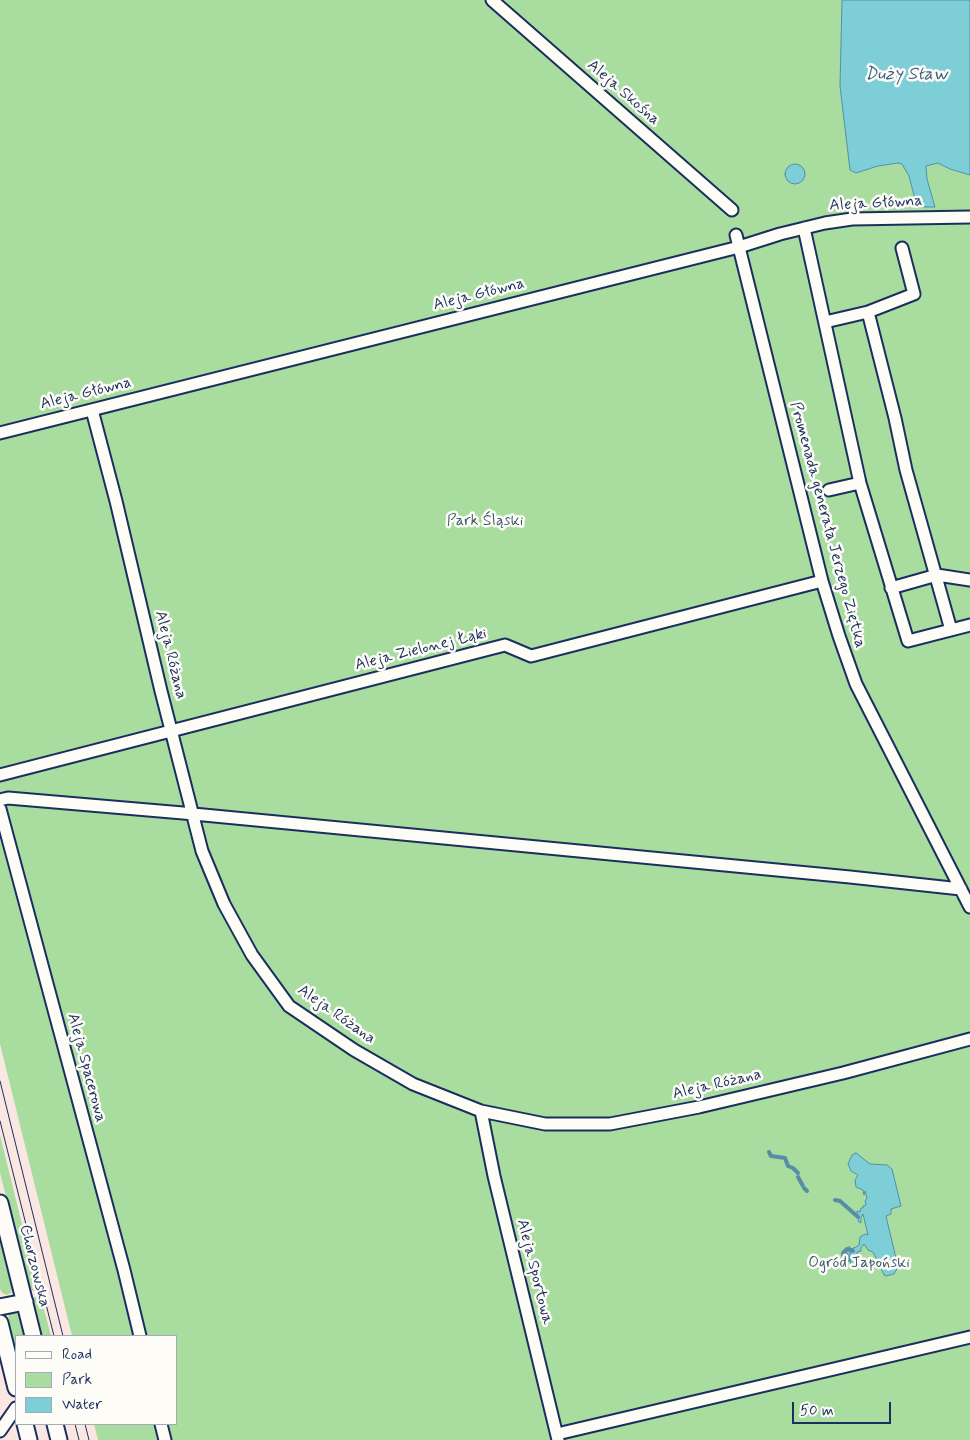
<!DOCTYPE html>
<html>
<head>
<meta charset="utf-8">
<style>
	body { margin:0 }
	#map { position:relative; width:970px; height:1440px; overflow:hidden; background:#fae7e2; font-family:Mynerve,sans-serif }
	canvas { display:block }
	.legend { position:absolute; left:15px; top:1335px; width:162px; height:90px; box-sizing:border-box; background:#fdfcf7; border:1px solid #a3aaba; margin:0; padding:6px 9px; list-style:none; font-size:15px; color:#1b2f5e }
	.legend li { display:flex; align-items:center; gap:10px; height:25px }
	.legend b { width:25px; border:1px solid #a3aaba }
	.scale { position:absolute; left:792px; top:1402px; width:99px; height:22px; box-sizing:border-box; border:2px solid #1b2f5e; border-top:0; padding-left:6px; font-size:15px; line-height:18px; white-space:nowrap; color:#1b2f5e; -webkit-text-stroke:4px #fdfcf7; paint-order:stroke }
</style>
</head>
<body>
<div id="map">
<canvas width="970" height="1440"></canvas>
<ul class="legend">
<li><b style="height:6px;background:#fdfcf7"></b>Road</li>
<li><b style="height:14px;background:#a9dd9f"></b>Park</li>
<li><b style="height:14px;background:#7dced7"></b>Water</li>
</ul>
<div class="scale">50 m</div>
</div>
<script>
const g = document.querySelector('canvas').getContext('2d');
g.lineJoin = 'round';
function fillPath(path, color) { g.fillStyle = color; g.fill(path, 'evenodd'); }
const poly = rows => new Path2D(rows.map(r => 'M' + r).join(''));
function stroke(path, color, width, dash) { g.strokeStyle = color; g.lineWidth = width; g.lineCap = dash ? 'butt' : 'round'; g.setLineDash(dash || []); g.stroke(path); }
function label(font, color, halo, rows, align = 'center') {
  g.font = font + ' Mynerve,sans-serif'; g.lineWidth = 5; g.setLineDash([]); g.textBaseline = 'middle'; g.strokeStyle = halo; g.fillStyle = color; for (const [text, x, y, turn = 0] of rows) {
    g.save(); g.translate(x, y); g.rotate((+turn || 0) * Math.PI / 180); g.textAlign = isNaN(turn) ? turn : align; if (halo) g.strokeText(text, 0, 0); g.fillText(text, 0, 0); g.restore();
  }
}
fillPath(poly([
	[0,0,970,0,970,1440,98,1440,94,1424,176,1424,176,1336,72,1336,0,1044],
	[0,1135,38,1289,33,1291,29,1288,0,1173],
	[0,1232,13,1285,11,1293,7,1295,2,1293,0,1289],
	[40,1296,46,1317,51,1336,41,1336,32,1301,35,1297],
	[14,1312,20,1315,26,1336,16,1336,16,1357,7,1321,9,1314]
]), '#a9dd9f');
const water = poly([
	[842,0,970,0,970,175,950,169,938,163,926,166,927,179,935,207,917,207,909,176,902,164,898,163,878,166,856,173,850,170,840,86,842,0],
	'785 174a10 10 0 1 1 20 0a10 10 0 1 1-20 0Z',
	[856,1153,870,1164,887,1165,892,1169,901,1206,891,1209,891,1214,886,1216,898,1267,894,1274,886,1276,884,1275,873,1252,868,1250,864,1244,861,1248,861,1251,857,1252,858,1254,854,1255,854,1265,851,1265,849,1253,851,1253,849,1246,851,1249,856,1247,859,1245,860,1237,865,1234,868,1235,863,1214,861,1217,861,1223,859,1222,857,1215,857,1211,860,1212,861,1208,863,1208,863,1206,866,1205,865,1201,867,1198,865,1191,864,1195,863,1190,856,1187,855,1180,858,1175,851,1171,848,1164,852,1155,856,1153]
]);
fillPath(water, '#7dced7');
stroke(water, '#568ea7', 1);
stroke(poly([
	[769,1152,771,1156,785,1158,788,1166,793,1168,798,1173],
	[798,1177,803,1186],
	[804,1188,807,1191],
	[835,1200,840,1201,858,1217],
	[849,1260,848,1260,846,1254,843,1255,843,1253,847,1249,853,1251]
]), '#568ea7', 4);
const street = poly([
	[492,0,732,210],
	[804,228,860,483,908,641,970,625],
	[736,235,822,581,839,636,856,684,970,907],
	[868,312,895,418,906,470,951,630],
	[825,322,868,312,914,294,902,248],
	[92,410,116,501,161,691,202,851,224,904,252,955,289,1006,354,1050,413,1084,481,1111,545,1124,610,1124,699,1107,843,1073,970,1039],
	[0,433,739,247,780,234,825,223,852,219,970,217],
	[829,490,860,483],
	[891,588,937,575,970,580],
	[0,775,505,645,531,656,822,581],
	[0,800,8,798,183,813,850,877,961,889],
	[0,809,124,1270,140,1336],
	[481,1111,494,1176,558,1440],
	[161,1424,165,1440],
	[0,1431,16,1408],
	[557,1434,970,1337]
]);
const secondary = poly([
	[0,1203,33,1336],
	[0,1307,25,1302],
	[0,1323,16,1388],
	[25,1424,29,1440],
	[55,1424,59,1440]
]);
stroke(street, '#1b2f5e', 15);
stroke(secondary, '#1b2f5e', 19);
stroke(street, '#fdfcf7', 11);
stroke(secondary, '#fdfcf7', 15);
stroke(poly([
	[0,1081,63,1336],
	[0,1121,54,1336],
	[75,1424,79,1440],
	[85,1424,89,1440]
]), '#1b2f5e', 1);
label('16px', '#1b2f5e', '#fdfcf7', [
	["Aleja Skośna",623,93,41],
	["Aleja Główna",876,204,-3],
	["Aleja Główna",479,295,-14],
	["Aleja Główna",86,394,-14],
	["Promenada generała Jerzego Ziętka",827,525,75],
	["Aleja Zielonej Łąki",421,650,-14],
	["Aleja Różana",170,655,76],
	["Aleja Różana",336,1015,35],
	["Aleja Spacerowa",86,1068,75],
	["Aleja Różana",717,1085,-13],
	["Chorzowska",34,1266,76],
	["Aleja Sportowa",534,1272,76]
]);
label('16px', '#3e5a6e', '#fdfcf7', [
	["Park Śląski",485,522],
	["Ogród Japoński",859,1264]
]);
label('italic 18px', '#385f82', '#fdfcf7', [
	["Duży Staw",906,75]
]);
</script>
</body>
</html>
